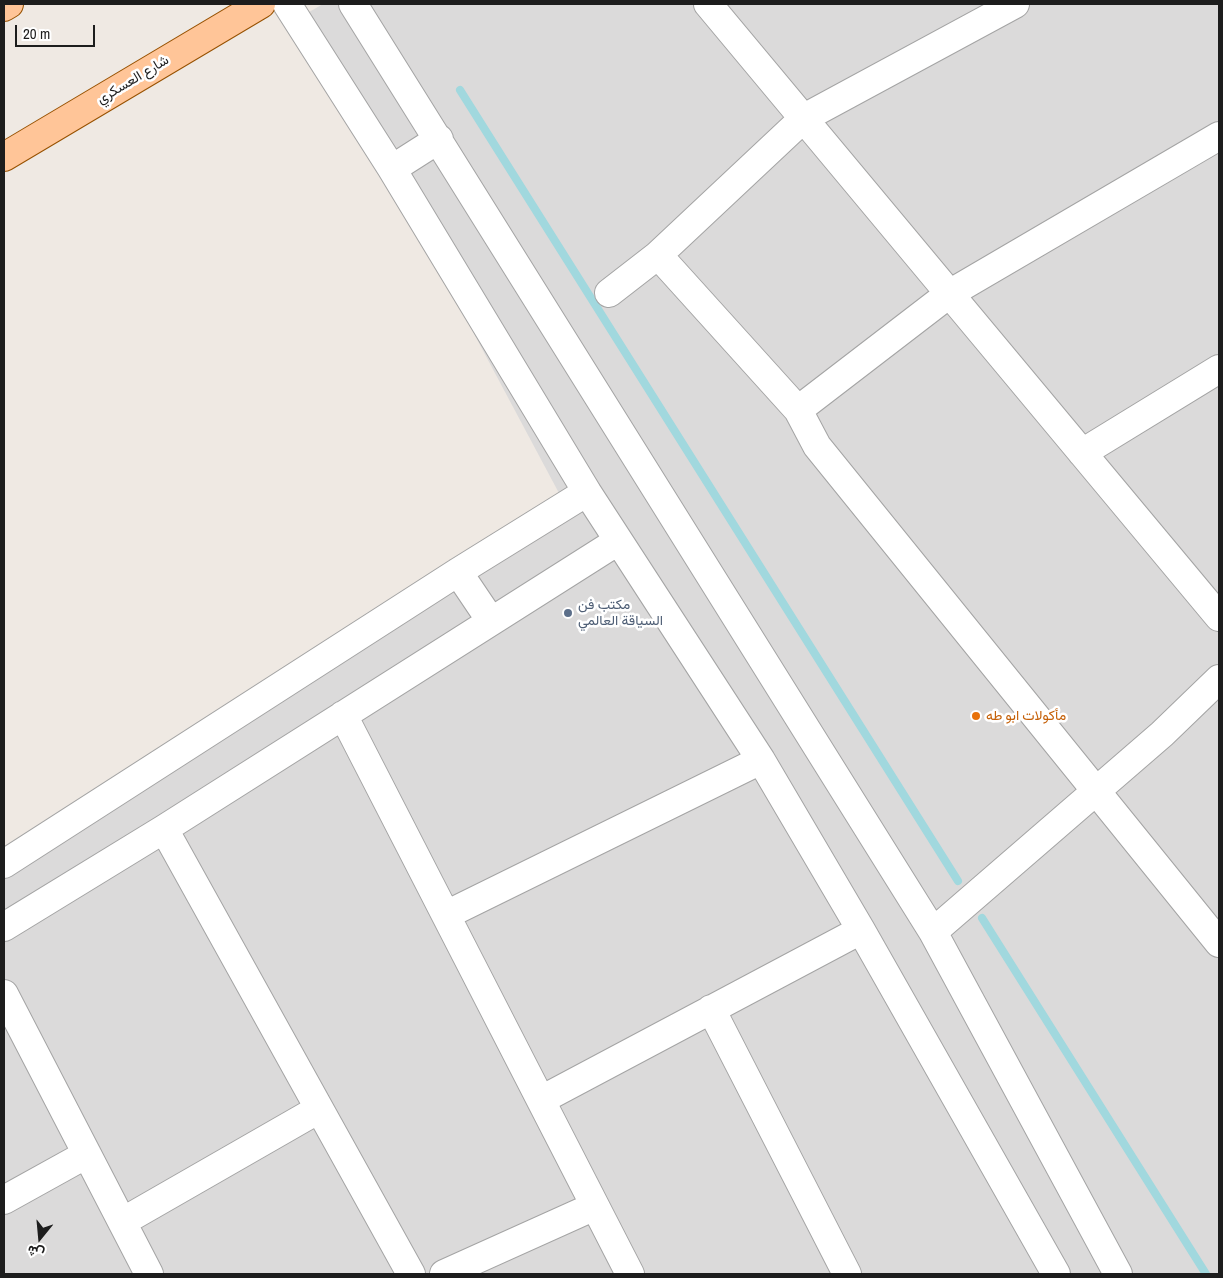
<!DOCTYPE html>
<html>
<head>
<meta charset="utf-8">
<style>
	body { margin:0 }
	#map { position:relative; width:1223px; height:1278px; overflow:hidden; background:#efe9e3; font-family:"Archivo Narrow",Vazirmatn,sans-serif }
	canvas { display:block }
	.frame { position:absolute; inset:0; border:5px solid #1d1d1d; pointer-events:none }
	.north { position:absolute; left:15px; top:1213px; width:50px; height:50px; -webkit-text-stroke:4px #fff; paint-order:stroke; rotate:197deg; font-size:14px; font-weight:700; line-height:20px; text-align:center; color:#1d1d1d }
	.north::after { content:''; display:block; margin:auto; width:18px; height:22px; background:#1d1d1d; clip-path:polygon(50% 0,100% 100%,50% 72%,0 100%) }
	.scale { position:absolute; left:15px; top:25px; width:80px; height:22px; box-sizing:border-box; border:2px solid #1d1d1d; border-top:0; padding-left:6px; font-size:15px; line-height:18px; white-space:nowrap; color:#1d1d1d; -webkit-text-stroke:4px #fff; paint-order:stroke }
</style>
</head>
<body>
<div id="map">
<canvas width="1223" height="1278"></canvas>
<div class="frame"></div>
<div class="north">ش</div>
<div class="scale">20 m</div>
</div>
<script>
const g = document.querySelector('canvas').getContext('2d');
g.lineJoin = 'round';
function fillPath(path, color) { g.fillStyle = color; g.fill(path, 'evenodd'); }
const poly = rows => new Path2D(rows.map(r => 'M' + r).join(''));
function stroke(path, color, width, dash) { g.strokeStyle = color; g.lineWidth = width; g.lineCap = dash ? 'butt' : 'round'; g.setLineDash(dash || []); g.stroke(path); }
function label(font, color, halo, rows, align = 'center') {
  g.font = font + ' "Archivo Narrow",Vazirmatn,sans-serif'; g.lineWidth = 5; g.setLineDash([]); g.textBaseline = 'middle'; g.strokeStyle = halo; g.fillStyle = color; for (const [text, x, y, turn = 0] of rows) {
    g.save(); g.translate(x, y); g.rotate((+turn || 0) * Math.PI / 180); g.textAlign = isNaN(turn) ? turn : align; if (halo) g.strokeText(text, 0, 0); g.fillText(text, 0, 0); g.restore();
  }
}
fillPath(poly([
	[323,4,1219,4,1219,1274,4,1274,4,870,568,510,304,15]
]), '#dbdada');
stroke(poly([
	[460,90,958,881],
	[982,918,1206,1274]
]), '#a1d8de', 8);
const minor = poly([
	[287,4,392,169,587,492,761,760,861,930,1056,1274],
	[353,4,933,932,1118,1274],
	[708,4,1219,617],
	[1219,136,949,294,798,410,817,446,1219,943],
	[392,169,439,139],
	[658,255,798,410],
	[609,293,658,255,804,118,1015,4],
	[1082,453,1219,369],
	[458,572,491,621],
	[343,715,630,1274],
	[164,829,411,1274],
	[4,864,458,572,587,492],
	[446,915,761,760],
	[4,927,164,829,618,541],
	[933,932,1162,734,1219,679],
	[4,994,149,1274],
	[711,1009,847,1274],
	[541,1100,861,930],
	[4,1200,87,1154],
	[122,1222,319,1109],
	[444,1274,595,1206]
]);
const major = poly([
	[4,7,9,4],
	[4,157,261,4]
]);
stroke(minor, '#a4a4a4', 30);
stroke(major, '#975100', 30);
stroke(minor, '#fff', 28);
stroke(major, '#ffc598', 28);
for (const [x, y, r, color] of [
	[568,613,5,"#5c6f8a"],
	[976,716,5,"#e8710a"]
]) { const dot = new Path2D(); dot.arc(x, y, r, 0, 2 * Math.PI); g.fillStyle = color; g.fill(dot); stroke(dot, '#fff', 2); }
label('14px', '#1d1d1d', '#fff', [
	["شارع العسكري",133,80,-31]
]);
label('14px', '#4e5e75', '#fff', [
	["مكتب فن",578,605],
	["السياقة العالمي",578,621]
], 'left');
label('14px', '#c56008', '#fff', [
	["مأكولات ابو طه",986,716]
], 'left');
</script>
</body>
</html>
